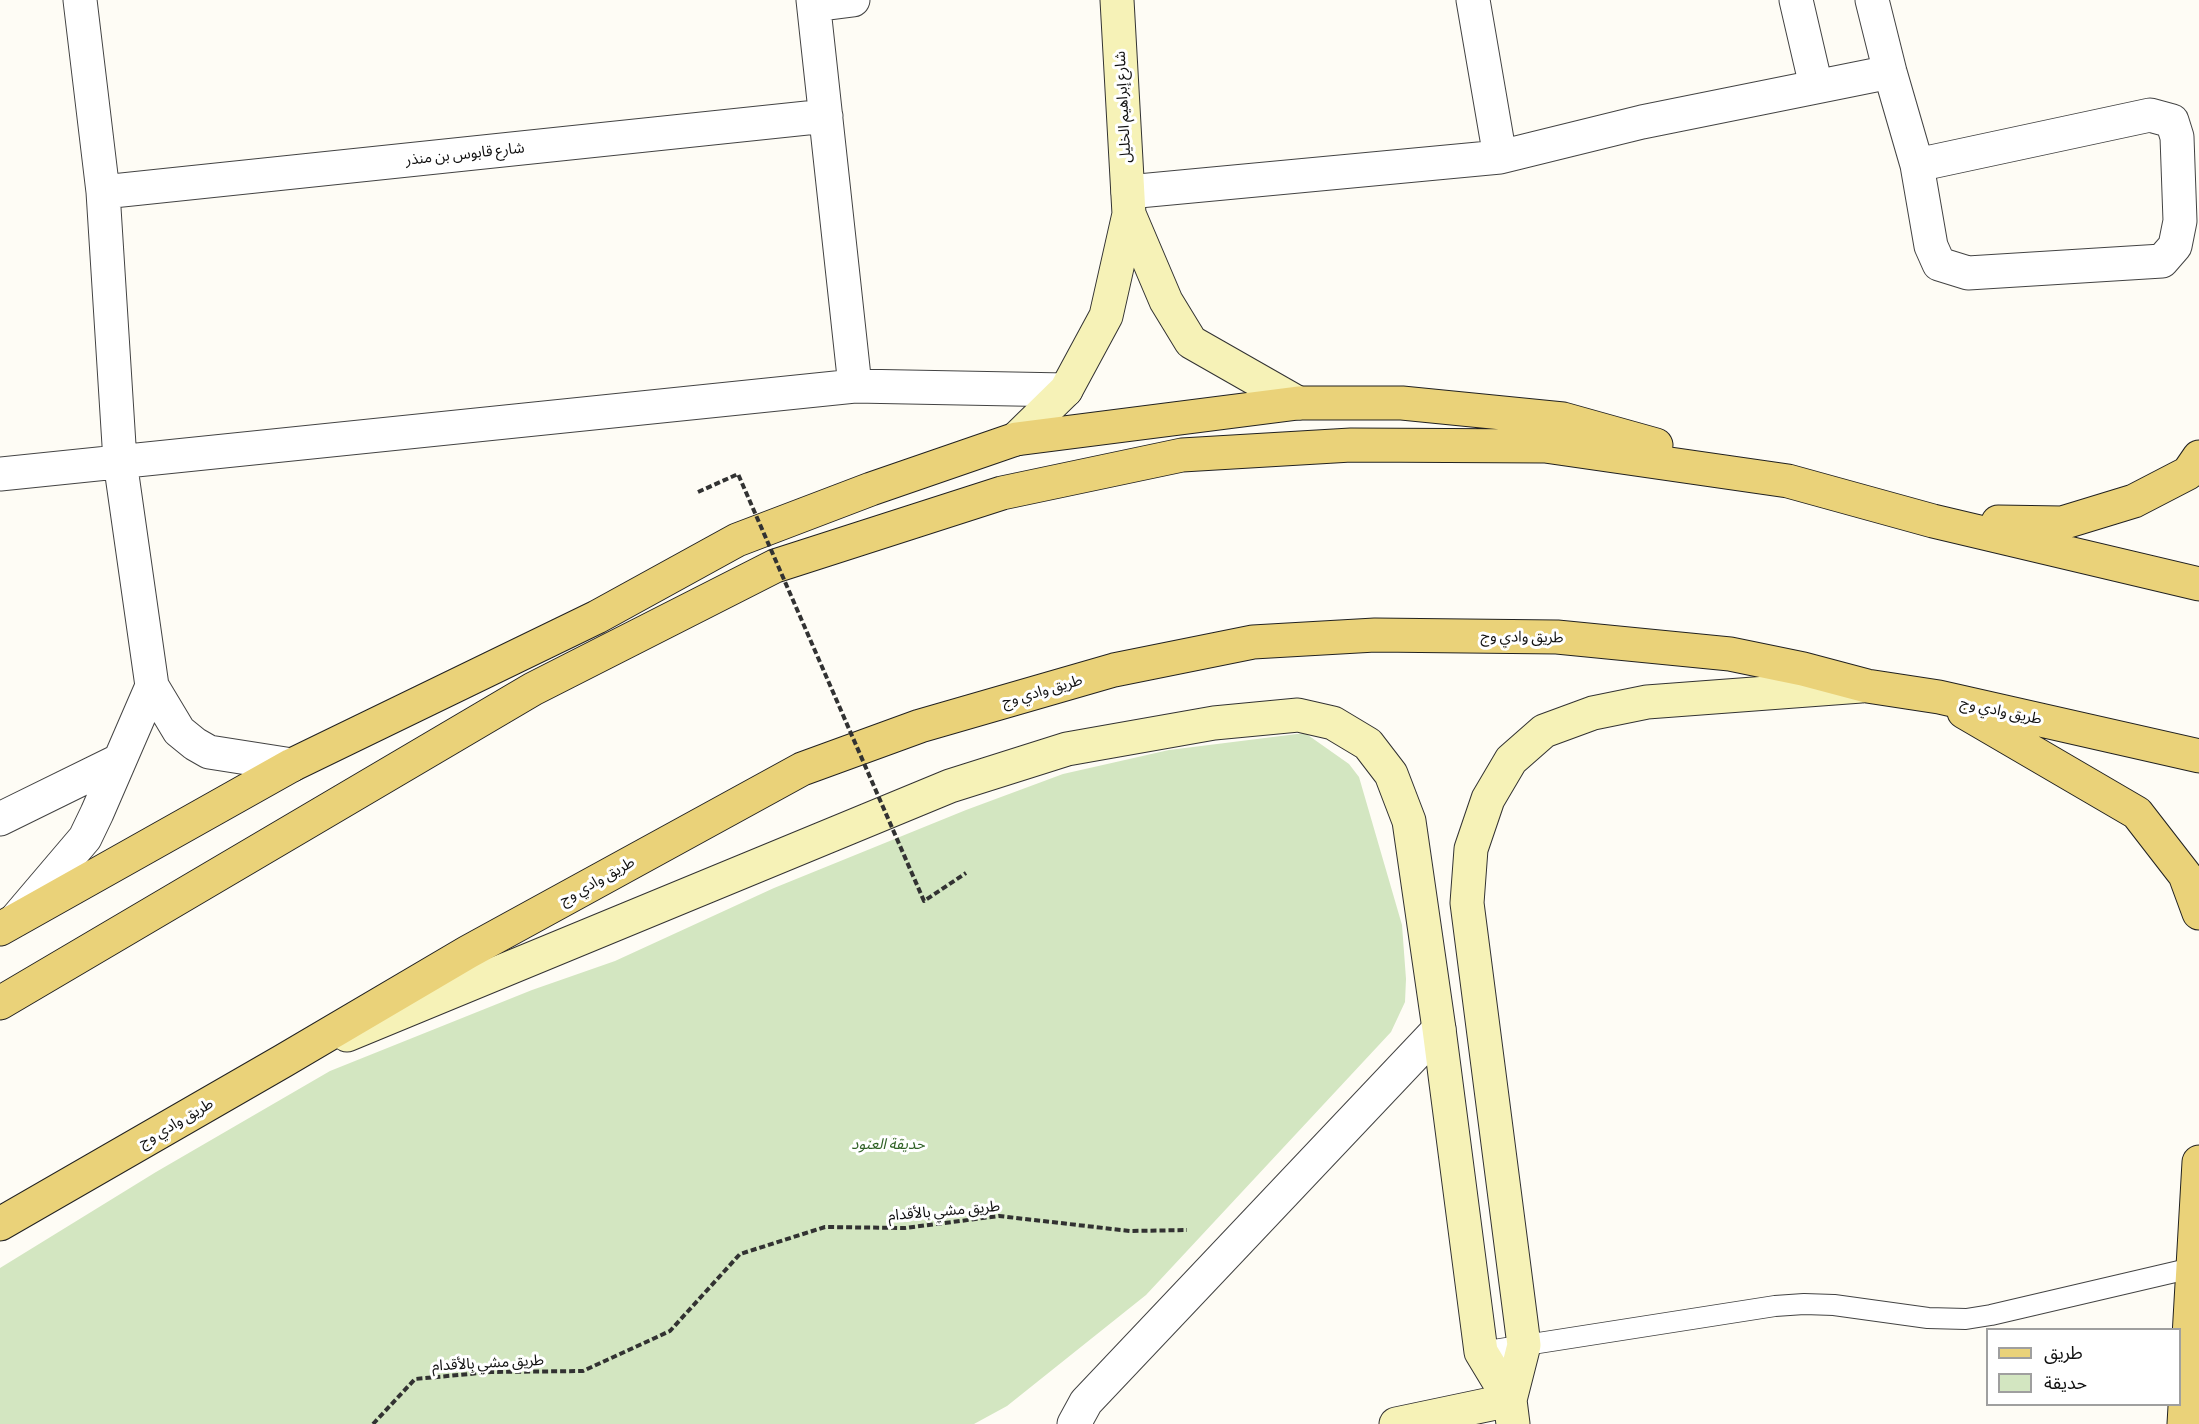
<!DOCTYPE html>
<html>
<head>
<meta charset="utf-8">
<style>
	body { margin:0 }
	#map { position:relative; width:2199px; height:1424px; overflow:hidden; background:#fefcf5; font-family:"Crimson Pro","Noto Sans Arabic",serif }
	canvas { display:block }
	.legend { position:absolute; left:1986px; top:1328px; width:195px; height:78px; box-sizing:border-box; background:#fff; border:2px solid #9f9f9f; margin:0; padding:8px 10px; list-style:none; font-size:18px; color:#101010 }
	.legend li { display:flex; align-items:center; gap:12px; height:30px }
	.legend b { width:30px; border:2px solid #9f9f9f }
</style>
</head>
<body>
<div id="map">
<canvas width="2199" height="1424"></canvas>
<ul class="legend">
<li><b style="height:8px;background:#ead279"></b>طريق</li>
<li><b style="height:16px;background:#d3e6c1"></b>حديقة</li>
</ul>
</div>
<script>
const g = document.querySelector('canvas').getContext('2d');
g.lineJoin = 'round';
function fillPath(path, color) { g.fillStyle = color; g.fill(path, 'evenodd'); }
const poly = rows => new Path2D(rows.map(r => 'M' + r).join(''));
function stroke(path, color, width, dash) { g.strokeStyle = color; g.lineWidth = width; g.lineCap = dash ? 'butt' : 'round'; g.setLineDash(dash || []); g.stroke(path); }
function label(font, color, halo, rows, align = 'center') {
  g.font = font + ' "Crimson Pro","Noto Sans Arabic",serif'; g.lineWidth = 6; g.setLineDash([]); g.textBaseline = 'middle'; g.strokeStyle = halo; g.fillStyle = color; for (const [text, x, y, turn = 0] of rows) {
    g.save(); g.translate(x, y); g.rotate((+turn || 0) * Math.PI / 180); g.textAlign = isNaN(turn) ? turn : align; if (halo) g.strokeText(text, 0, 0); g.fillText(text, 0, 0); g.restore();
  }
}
fillPath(poly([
	[1305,733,1349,764,1359,777,1402,925,1406,979,1405,1002,1391,1032,1146,1295,1007,1406,974,1424,0,1424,0,1268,156,1172,330,1071,532,990,615,961,774,888,966,810,1063,774,1169,750]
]), '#d3e6c1');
const lane = poly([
	[1481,1352,1775,1306,1804,1304,1834,1305,1928,1318,1966,1319,1991,1315,2192,1268]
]);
const street = poly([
	[80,0,103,192,120,461,152,686,179,731,195,744,209,752,292,765],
	[813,0,855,386],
	[1473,0,1500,157],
	[1796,0,1816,86],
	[1872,0,1890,72,1917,165,1931,246,1939,264,1968,273,2162,261,2175,246,2180,221,2177,137,2172,121,2150,115,1917,165],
	[814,5,853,0],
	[103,192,826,116],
	[1128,192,1500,157,1642,122,1890,72],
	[0,474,855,386,1066,390],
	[0,819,120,760],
	[17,918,85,838,97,813,152,686],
	[1074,1424,1086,1402,1439,1029]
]);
const secondary = poly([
	[1129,214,1166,301,1191,342,1298,403],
	[1016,439,1066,390,1106,316,1129,214,1117,0],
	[347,1035,950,786,1067,749,1214,723,1298,715,1333,723,1368,744,1391,774,1409,821,1439,1029,1481,1352,1510,1400,1513,1424],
	[1510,1400,1524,1345,1467,903,1471,849,1488,799,1511,760,1544,731,1593,713,1647,702,1861,686],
	[1396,1424,1510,1400]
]);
const primary = poly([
	[1998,522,2062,523,2134,501,2188,473,2199,457],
	[1964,712,2137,813,2185,875,2199,913],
	[0,929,292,765,597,617,737,540,871,489,1016,439,1298,403,1402,403,1563,419,1656,445],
	[0,1003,533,689,775,566,1002,493,1182,455,1351,445,1545,446,1788,481,1933,521,2199,584],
	[0,1224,283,1061,468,952,802,769,920,726,1114,670,1253,642,1375,635,1557,637,1730,654,1803,669,1867,686,1939,697,2199,756],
	[2184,1424,2199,1162]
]);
stroke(lane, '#434343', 22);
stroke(street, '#434343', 35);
stroke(secondary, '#323232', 35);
stroke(primary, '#212121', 35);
stroke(poly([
	[373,1424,415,1379,491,1372,583,1371,670,1331,740,1254,825,1227,905,1228,999,1216,1130,1231,1187,1230]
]), '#323232', 4, [6, 3]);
stroke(lane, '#fff', 20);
stroke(street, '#fff', 33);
stroke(secondary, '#f6f2b7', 33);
stroke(primary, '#ead279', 33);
stroke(poly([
	[698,492,738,474,924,901,966,873]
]), '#323232', 4, [6, 3]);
label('15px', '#101010', '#fff', [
	["شارع إبراهيم الخليل",1123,107,-93],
	["شارع قابوس بن منذر",465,154,-6],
	["طريق وادي وج",1522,637,1],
	["طريق وادي وج",1042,691,-16],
	["طريق وادي وج",2001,711,12],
	["طريق وادي وج",597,881,-29],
	["طريق وادي وج",176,1123,-30],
	["طريق مشي بالأقدام",944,1211,-5],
	["طريق مشي بالأقدام",488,1363,-3]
]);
label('italic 15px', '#316227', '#fff', [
	["حديقة العنود",888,1144]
]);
</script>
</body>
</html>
